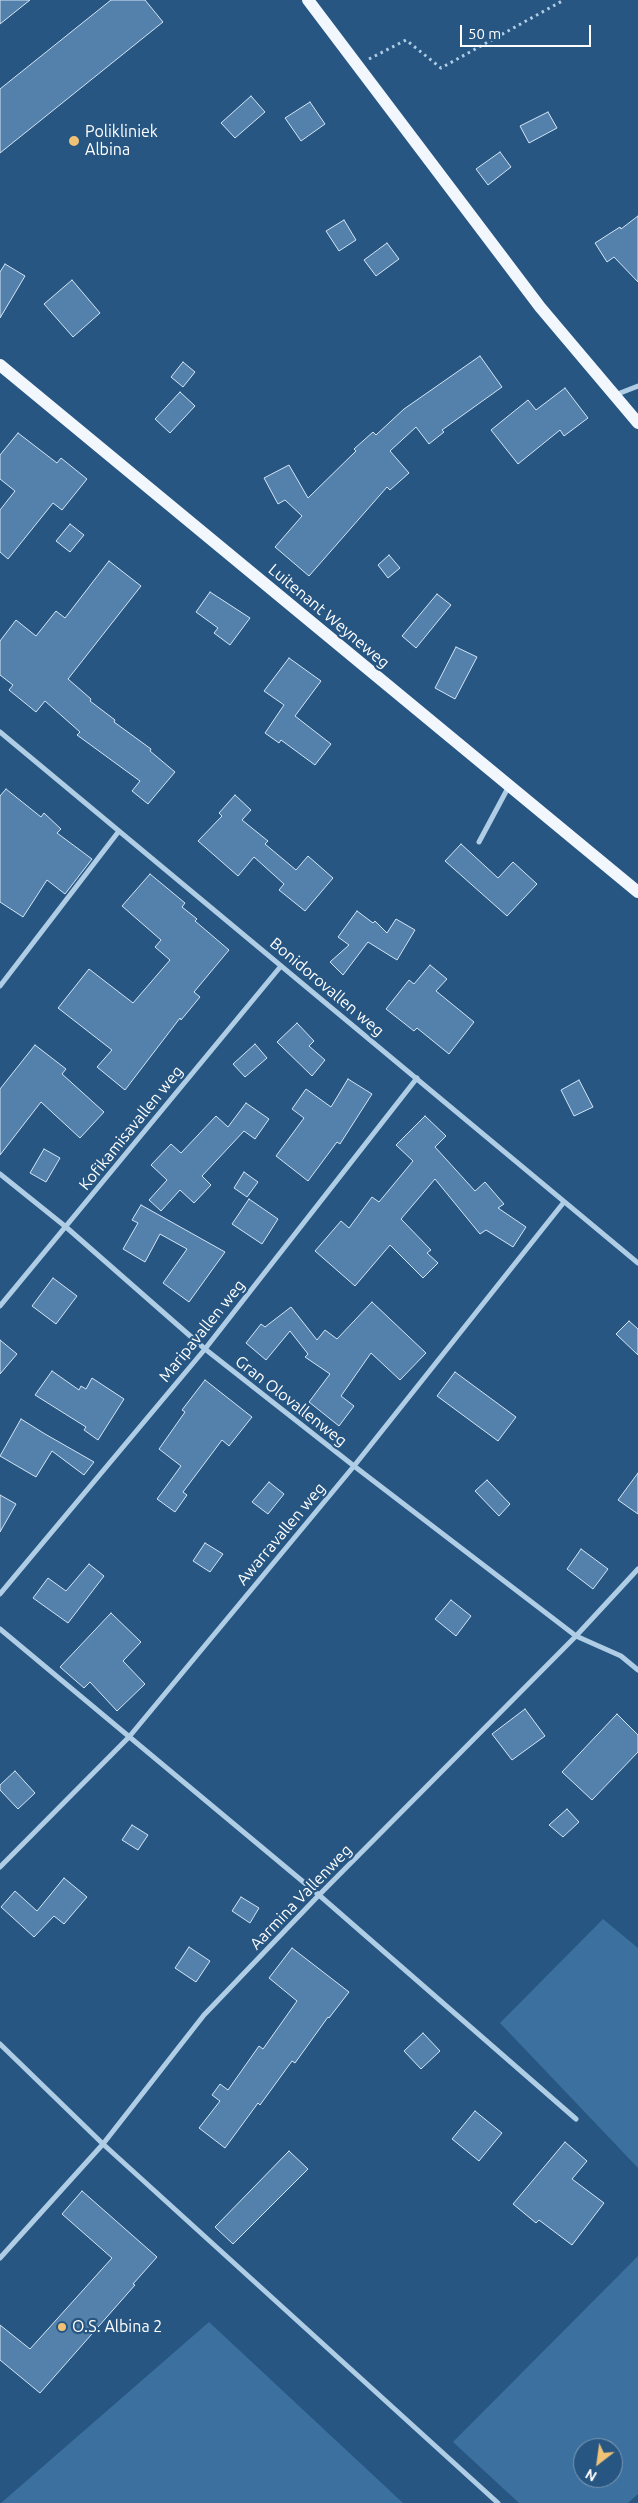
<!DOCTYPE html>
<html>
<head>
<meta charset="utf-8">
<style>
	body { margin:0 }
	#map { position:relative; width:638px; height:2503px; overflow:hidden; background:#275682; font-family:Ubuntu,sans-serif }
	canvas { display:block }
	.north { position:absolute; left:573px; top:2438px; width:50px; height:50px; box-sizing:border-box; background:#275682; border:1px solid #7d9ab4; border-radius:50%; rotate:210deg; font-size:14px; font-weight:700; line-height:20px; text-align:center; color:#fff }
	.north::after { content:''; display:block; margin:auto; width:18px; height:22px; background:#efc275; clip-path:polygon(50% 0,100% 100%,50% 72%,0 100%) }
	.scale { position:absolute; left:460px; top:25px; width:131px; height:22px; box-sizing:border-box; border:2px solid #fff; border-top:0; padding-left:6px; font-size:15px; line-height:18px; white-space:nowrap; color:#fff; -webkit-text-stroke:4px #275682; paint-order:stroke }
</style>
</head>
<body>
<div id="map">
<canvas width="638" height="2503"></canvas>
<div class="north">N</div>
<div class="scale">50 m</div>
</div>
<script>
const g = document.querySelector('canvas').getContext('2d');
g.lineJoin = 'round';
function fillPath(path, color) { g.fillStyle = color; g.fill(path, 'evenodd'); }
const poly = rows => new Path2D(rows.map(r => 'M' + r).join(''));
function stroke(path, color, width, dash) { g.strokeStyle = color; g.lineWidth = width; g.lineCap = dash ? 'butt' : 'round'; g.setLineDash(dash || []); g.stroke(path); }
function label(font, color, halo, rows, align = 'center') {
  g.font = font + ' Ubuntu,sans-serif'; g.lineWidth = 4.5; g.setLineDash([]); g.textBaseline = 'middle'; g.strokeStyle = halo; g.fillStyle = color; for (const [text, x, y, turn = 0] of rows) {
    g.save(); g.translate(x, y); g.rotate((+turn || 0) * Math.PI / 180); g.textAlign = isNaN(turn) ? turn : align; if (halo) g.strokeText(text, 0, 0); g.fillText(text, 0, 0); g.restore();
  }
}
fillPath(poly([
	[603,1919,638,1948,638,2168,500,2023],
	[638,2256,638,2494,628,2503,519,2503,453,2442],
	[583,2448,613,2448,613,2478,583,2478],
	[209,2322,403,2503,1,2503]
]), '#3c709f');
const building = poly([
	[0,0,30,0,0,24,0,0],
	[111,0,145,0,163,22,0,153,0,89,111,0],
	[251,96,265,112,235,138,221,123,251,96],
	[310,102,325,124,301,141,285,118,310,102],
	[548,112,557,128,529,143,520,126,548,112],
	[500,152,511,167,488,185,476,169,500,152],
	[638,216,638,282,614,257,607,262,595,243,620,227,621,229,638,216],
	[344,220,356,240,339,251,326,231,344,220],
	[387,243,399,259,376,276,364,260,387,243],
	[5,264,25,276,0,318,0,272,5,264],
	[72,280,100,313,73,337,44,304,72,280],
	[480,356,502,387,442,430,444,432,429,444,416,427,390,451,409,473,390,490,387,487,309,576,275,547,302,516,285,500,278,504,264,478,289,465,308,498,356,451,354,449,373,432,376,435,404,409,480,356],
	[183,362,195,372,183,387,171,377,183,362],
	[565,388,588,418,564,436,560,430,518,464,491,430,528,400,536,410,565,388],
	[180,392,195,406,170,433,155,419,180,392],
	[18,433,57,463,61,458,87,479,62,510,53,503,8,559,0,552,0,510,15,491,0,479,0,455,18,433],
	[70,524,84,535,70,552,56,541,70,524],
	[389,555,400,568,388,578,378,565,389,555],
	[109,561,141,586,68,679,91,699,90,701,115,720,114,722,151,749,150,751,175,772,148,804,132,791,140,781,77,735,80,732,45,701,36,712,9,690,13,685,0,675,0,641,16,620,36,636,56,611,65,618,109,561],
	[210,592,250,618,230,645,214,633,218,628,196,612,210,592],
	[437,594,451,605,416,648,402,636,437,594],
	[456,647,477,657,455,699,435,688,456,647],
	[289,658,321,681,295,716,331,744,315,765,281,740,279,743,265,733,284,705,264,691,289,658],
	[6,789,41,817,44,813,61,829,57,833,92,859,65,894,47,880,23,917,0,902,0,796,6,789],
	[235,795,251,810,242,820,268,841,265,844,296,870,308,856,333,878,305,911,279,890,284,884,254,857,238,876,198,841,222,816,219,813,235,795],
	[461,844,498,878,513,862,537,884,507,916,445,861,461,844],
	[150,874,185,903,182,907,197,919,195,921,229,950,194,992,200,997,181,1020,180,1018,125,1090,97,1067,112,1050,58,1008,89,969,133,1003,170,960,155,947,161,940,122,906,150,874],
	[357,911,373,923,375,921,387,933,396,919,415,930,397,960,368,942,343,975,330,962,349,945,338,937,357,911],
	[430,965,447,979,436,991,474,1022,449,1054,417,1028,414,1031,386,1009,409,980,414,984,430,965],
	[297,1023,314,1041,309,1046,325,1060,312,1076,277,1042,297,1023],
	[255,1044,267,1058,245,1077,233,1064,255,1044],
	[35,1045,66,1069,62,1074,104,1112,80,1138,41,1102,0,1155,0,1089,35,1045],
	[348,1079,372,1094,340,1144,337,1142,308,1181,276,1156,304,1118,292,1109,306,1089,331,1107,348,1079],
	[579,1080,593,1107,574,1116,561,1090,579,1080],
	[246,1103,269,1119,255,1139,244,1131,202,1176,211,1185,194,1203,180,1190,161,1211,149,1200,167,1180,151,1165,171,1144,181,1153,216,1116,228,1127,246,1103],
	[425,1116,446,1136,435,1147,475,1191,485,1182,504,1204,498,1208,526,1227,513,1247,486,1230,480,1234,435,1179,401,1219,431,1250,427,1253,438,1263,423,1278,390,1245,355,1286,315,1251,341,1221,349,1228,372,1197,379,1202,413,1161,396,1145,425,1116],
	[44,1149,60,1158,46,1182,30,1173,44,1149],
	[244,1172,258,1182,247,1197,234,1188,244,1172],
	[249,1199,278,1219,262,1244,232,1224,249,1199],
	[141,1205,225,1252,189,1302,163,1283,187,1249,160,1234,145,1262,123,1249,138,1223,132,1220,141,1205],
	[53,1278,77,1296,56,1324,32,1306,53,1278],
	[372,1302,426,1353,400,1380,371,1353,341,1396,354,1406,339,1426,309,1402,330,1374,305,1357,308,1354,290,1331,266,1360,246,1343,261,1324,265,1327,291,1307,317,1340,325,1330,337,1339,372,1302],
	[629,1321,638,1329,638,1355,616,1334,629,1321],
	[0,1340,17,1354,0,1374,0,1340],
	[52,1371,79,1390,81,1386,86,1389,92,1378,124,1399,98,1440,84,1430,86,1427,35,1395,52,1371],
	[455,1372,516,1417,498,1441,437,1396,455,1372],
	[205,1380,252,1417,229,1446,222,1440,183,1492,187,1495,175,1512,157,1499,181,1466,159,1449,185,1412,182,1410,205,1380],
	[21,1419,45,1434,94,1462,84,1475,52,1451,36,1477,0,1456,21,1419],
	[638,1473,638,1514,618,1500,638,1473],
	[487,1480,510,1504,499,1516,475,1491,487,1480],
	[269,1482,284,1494,268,1514,252,1502,269,1482],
	[0,1495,16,1504,0,1532,0,1495],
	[205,1543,223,1554,210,1572,193,1561,205,1543],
	[581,1549,608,1569,593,1589,567,1569,581,1549],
	[89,1564,104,1576,68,1623,33,1598,48,1578,66,1591,89,1564],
	[451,1600,471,1616,456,1636,435,1619,451,1600],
	[111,1613,141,1642,123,1661,145,1684,117,1711,90,1682,84,1688,60,1667,111,1613],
	[525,1709,545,1736,512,1760,492,1734,525,1709],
	[617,1714,638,1735,638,1752,592,1800,562,1772,617,1714],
	[15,1771,35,1793,18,1809,0,1790,0,1785,15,1771],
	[567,1809,579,1822,563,1837,549,1825,567,1809],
	[132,1825,148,1835,138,1850,122,1840,132,1825],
	[64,1878,87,1897,64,1924,54,1916,34,1937,1,1907,15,1891,37,1911,64,1878],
	[241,1897,259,1908,250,1923,232,1911,241,1897],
	[189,1947,210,1961,196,1982,175,1968,189,1947],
	[292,1948,349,1992,329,2018,328,2017,295,2063,292,2061,260,2105,258,2103,225,2148,199,2128,220,2101,212,2095,220,2084,228,2090,259,2046,263,2049,297,2001,269,1978,292,1948],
	[423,2033,440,2051,421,2069,404,2051,423,2033],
	[475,2111,502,2133,479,2161,452,2139,475,2111],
	[565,2142,587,2161,572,2179,604,2203,572,2245,539,2220,536,2223,513,2204,565,2142],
	[289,2151,308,2169,233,2244,215,2227,289,2151],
	[82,2191,157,2257,133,2284,135,2285,40,2393,0,2360,0,2325,30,2349,112,2258,62,2214,82,2191]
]);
fillPath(building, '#5481ac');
stroke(building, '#d3e5f5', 1);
stroke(poly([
	[369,59,406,40,441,68,564,0]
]), '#b0cde6', 3, [2.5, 4]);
stroke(poly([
	[615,395,638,386],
	[0,732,638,1263],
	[479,842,509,786],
	[0,986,119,831],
	[0,1174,66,1227,205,1349,354,1466,576,1636,621,1656,638,1670],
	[0,1306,281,966],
	[0,1594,205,1349,417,1078],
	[0,1629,319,1895,576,2119],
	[0,1867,129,1737,354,1466,564,1202],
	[0,2044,103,2144,498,2503],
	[0,2258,103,2144,204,2015,319,1895,576,1636,638,1569]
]), '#b0cde6', 5);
stroke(poly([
	[308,0,540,307,638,423],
	[0,365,638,892]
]), '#f1f7fd', 12);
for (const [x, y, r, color] of [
	[74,141,6,"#efc275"],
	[62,2327,5,"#efc275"]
]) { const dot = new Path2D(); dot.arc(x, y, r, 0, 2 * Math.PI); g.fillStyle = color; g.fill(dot); stroke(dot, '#275682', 2); }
label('16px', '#fff', '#275682', [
	["Polikliniek",85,132],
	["Albina",85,150],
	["O.S. Albina 2",72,2327]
], 'left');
label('16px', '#fff', '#275682', [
	["Luitenant Weyneweg",329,616,40],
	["Bonidorovallen weg",327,987,40],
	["Kofikamisavallen weg",131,1128,-51],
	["Maripavallen weg",202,1331,-51],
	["Gran Olovallenweg",291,1401,38],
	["Awarravallen weg",281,1534,-50],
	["Aarmina Vallenweg",301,1897,-46]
]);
</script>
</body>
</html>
